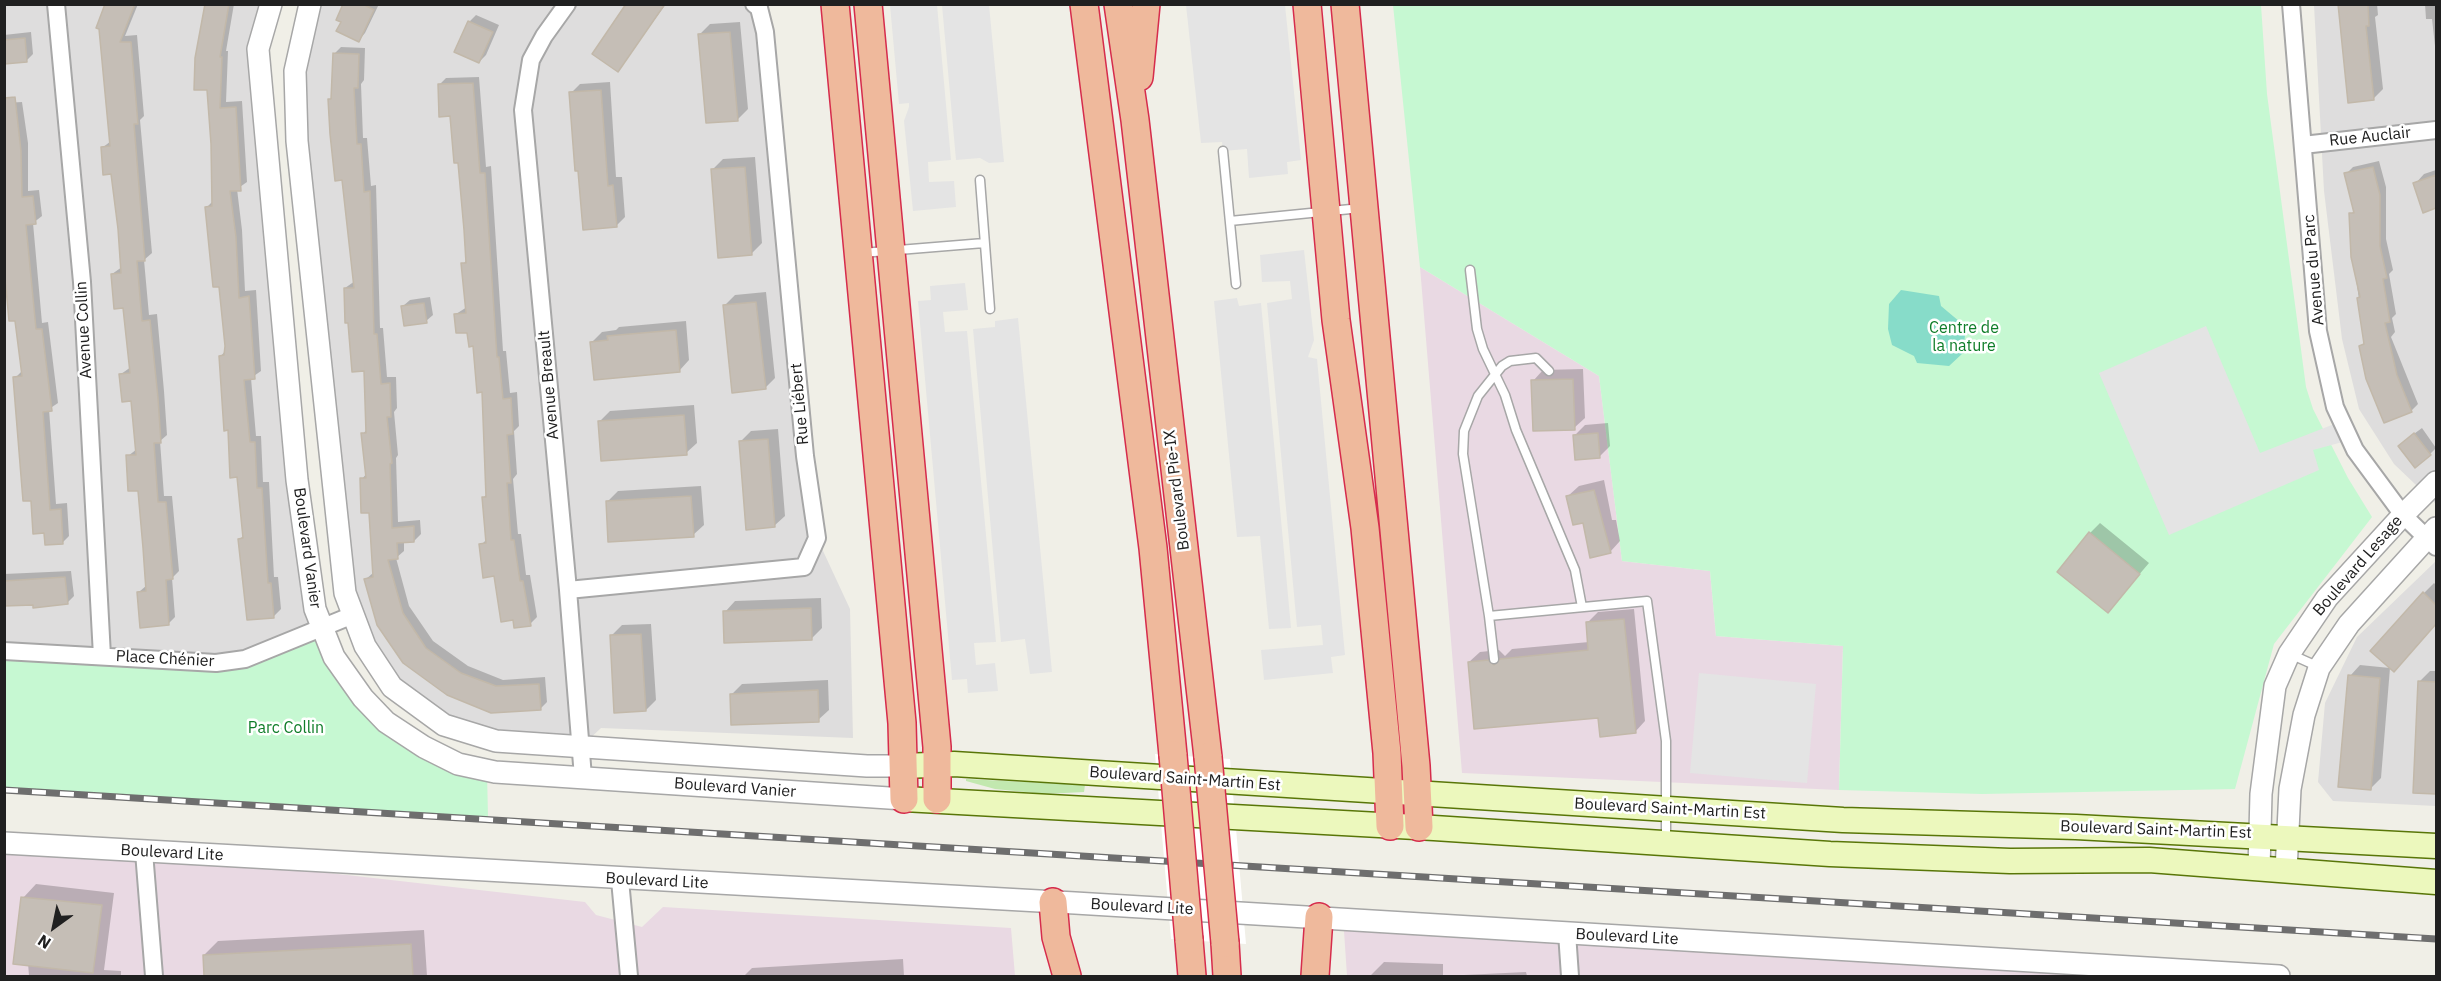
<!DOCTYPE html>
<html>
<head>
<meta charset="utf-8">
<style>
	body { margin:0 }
	#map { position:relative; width:2441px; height:981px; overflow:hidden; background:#f0efe7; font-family:"IBM Plex Sans",sans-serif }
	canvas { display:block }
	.frame { position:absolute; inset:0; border:6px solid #202020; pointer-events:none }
	.north { position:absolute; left:24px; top:897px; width:60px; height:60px; -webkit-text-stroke:4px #fff; paint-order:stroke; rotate:213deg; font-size:16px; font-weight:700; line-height:24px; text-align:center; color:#202020 }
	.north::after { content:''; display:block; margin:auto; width:21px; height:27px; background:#202020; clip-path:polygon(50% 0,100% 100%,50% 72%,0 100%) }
</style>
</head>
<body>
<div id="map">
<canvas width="2441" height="981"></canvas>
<div class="frame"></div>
<div class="north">N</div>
</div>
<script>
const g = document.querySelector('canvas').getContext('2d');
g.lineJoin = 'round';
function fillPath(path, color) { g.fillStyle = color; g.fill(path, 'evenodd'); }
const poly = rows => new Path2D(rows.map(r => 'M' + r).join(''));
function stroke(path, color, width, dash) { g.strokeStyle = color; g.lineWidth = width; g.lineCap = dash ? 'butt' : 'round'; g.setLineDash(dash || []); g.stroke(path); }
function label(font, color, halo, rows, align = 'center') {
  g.font = font + ' "IBM Plex Sans",sans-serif'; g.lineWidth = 5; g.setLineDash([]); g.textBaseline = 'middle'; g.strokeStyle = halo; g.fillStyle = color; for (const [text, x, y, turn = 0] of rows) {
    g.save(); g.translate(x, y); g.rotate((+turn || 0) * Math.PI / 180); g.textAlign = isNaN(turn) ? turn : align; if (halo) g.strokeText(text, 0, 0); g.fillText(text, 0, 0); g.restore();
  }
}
fillPath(poly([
	[754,4,817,538,850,609,853,738,601,728,581,747,496,741,392,687,345,593,295,71,310,5],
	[5,5,271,5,258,49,317,628,245,659,5,651],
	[2314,5,2436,5,2436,504,2394,464,2359,409,2342,339,2324,191],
	[2436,561,2436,806,2333,801,2318,782,2325,703,2357,637]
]), '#dedddd');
fillPath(poly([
	[1420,267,1599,376,1622,561,1710,571,1716,636,1843,646,1839,790,1462,773],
	[4,843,144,852,585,902,596,915,642,927,663,907,1011,928,1015,976,5,976],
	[1344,931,1567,933,2279,976,1347,976]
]), '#e9d9e3');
fillPath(poly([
	[966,779,1085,785,1084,792,1045,794,995,789,966,781]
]), '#c2e8af');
fillPath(poly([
	[1393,5,2261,5,2267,94,2306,387,2313,409,2348,478,2372,517,2274,644,2235,789,1982,794,1839,790,1843,646,1716,636,1710,571,1622,561,1599,376,1420,267],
	[317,628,336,661,434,756,487,772,488,817,5,790,5,652,235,666]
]), '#c6f8d2');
fillPath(poly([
	[1901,290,1939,296,1941,306,1966,327,1963,353,1949,366,1917,363,1914,356,1892,345,1888,329,1889,304]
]), '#87dcc9');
fillPath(poly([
	[890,5,937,5,951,160,928,162,929,182,954,181,956,207,913,211,904,121,909,107,909,103,899,104],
	[942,5,989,5,1004,162,989,163,980,158,956,160],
	[1186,5,1285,5,1301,160,1287,162,1288,174,1249,178,1247,149,1223,151,1222,142,1201,143],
	[1304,250,1314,340,1308,357,1317,359,1345,655,1331,657,1333,673,1264,680,1261,650,1323,645,1321,625,1297,627,1267,303,1292,299,1290,281,1262,282,1260,255],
	[965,283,968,310,943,312,945,332,967,331,996,642,974,643,976,665,995,663,998,691,968,693,967,679,952,680,918,301,931,300,930,286],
	[1237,298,1239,306,1261,303,1291,628,1269,629,1260,536,1237,537,1214,301],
	[1018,318,1052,672,1030,674,1025,639,1001,642,973,329,995,327,995,321],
	[2206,326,2260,453,2342,421,2350,440,2313,450,2319,470,2169,535,2099,373],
	[1699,673,1816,684,1807,783,1690,773]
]), '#e4e4e4');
fillPath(poly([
	[1155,754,1230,759,1246,944,1171,939]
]), '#fff');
fillPath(poly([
	[107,4,138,4,125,36,137,35,144,116,140,120,152,253,144,260,149,315,157,314,164,391,167,435,160,441,164,496,172,496,179,571,172,578,175,617,168,624,139,592,147,585,139,489,128,456,137,449,133,399,121,374,131,367,124,307,112,274,122,267,113,173,102,148,111,141],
	[207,4,234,4,226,51,228,51,226,102,242,101,247,182,237,189,242,230,245,291,256,290,261,371,251,378,256,436,261,436,263,482,269,482,274,577,278,577,281,609,274,616,239,540,244,535,238,476,221,356,226,350,220,285,206,208,213,201],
	[345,4,379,4,365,33,359,40,343,21],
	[628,4,666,4,617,70],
	[2341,4,2377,4,2378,15,2375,17,2383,89,2373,99],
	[2425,4,2436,4,2436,55,2432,19,2426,19],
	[476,15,499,25,486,55,479,62,469,22],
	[740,22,748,109,738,119,699,35,710,24],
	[31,32,33,54,26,61,4,62,4,35],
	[341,47,365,48,364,80,361,84,363,138,367,138,371,186,376,185,380,328,383,328,387,377,396,377,397,408,394,412,398,455,396,458,398,522,420,520,421,534,414,541,404,541,404,551,396,558,409,606,433,641,468,666,503,680,545,677,547,702,540,709,448,694,366,579,373,573,371,512,362,479,367,473,363,434,367,429,366,369,345,288,355,281,344,179,329,100,333,97,334,54],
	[479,77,486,167,491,166,503,351,506,351,510,393,517,392,519,426,514,431,517,474,513,479,518,534,521,534,526,575,530,575,537,617,530,624,514,618,481,545,487,539,483,498,487,494,483,391,474,345,469,331,456,314,467,307,463,264,467,260,459,161,452,115,439,85,446,78],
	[610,82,616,177,622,177,625,217,616,226,571,93,580,84],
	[22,102,28,143,28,191,39,190,42,216,33,223,42,323,48,322,58,403,49,409,56,504,67,503,69,536,62,543,45,531,33,499,15,378,22,371,4,103],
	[755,157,762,243,751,254,712,170,723,159],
	[2379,161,2386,187,2386,239,2393,270,2389,274,2396,314,2392,318,2395,332,2391,337,2418,404,2411,411,2361,346,2365,342,2353,257,2351,214,2355,210,2346,174,2353,167],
	[2436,170,2436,207,2424,211,2415,184,2424,174],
	[766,292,775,378,765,388,724,306,735,295],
	[430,297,433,315,426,321,403,306,410,300],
	[686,321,689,360,679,371,592,342,602,332,616,330,619,327],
	[1583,369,1585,418,1574,428,1533,381,1543,370],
	[694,405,697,443,686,453,600,421,610,411],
	[1608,423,1610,446,1599,457,1575,435,1585,425],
	[2422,428,2436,448,2430,454,2407,439],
	[778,429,785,516,774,526,741,441,751,431],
	[1604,480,1612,520,1616,520,1620,541,1610,552,1584,521,1568,496,1579,486],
	[701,486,704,525,693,535,607,502,618,491],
	[2100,523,2149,563,2108,611,2090,533],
	[71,571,74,596,67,603,4,605,4,574],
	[2434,583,2436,585,2436,624,2404,660,2424,593],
	[821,598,822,628,811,639,725,612,735,601],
	[1634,609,1645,721,1635,732,1469,662,1480,652,1499,650,1505,656,1512,649,1589,642,1587,623,1598,612],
	[651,624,656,700,646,710,611,636,622,625],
	[2360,665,2390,668,2381,778,2370,789,2350,676],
	[2430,671,2436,671,2436,793,2414,792,2420,681],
	[828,680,829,710,818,720,732,694,742,684],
	[36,884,114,893,104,970,121,971,121,976,29,976,23,898],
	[424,930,427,976,205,976,204,955,218,941],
	[903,959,904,976,744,976,752,968],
	[1384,962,1443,964,1443,976,1526,972,1527,976,1370,976]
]), '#0003');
const building = poly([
	[105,4,135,4,120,42,131,42,138,124,134,124,145,261,137,261,142,321,150,320,158,398,161,443,154,443,158,502,166,502,173,579,166,580,169,625,140,628,137,592,146,591,143,548,138,491,128,491,126,455,136,455,131,401,122,402,119,374,130,373,123,308,114,309,111,274,121,273,118,229,111,174,103,175,101,147,110,146,99,29,96,28,105,4],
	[205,4,229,4,220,57,222,57,220,108,236,107,241,191,230,191,236,237,239,298,249,296,255,379,244,380,250,442,255,442,257,488,262,488,268,583,271,583,274,618,247,620,238,539,243,538,237,477,230,478,228,430,224,431,219,356,224,355,225,346,219,287,213,287,205,207,212,206,211,144,207,90,194,90,195,58,205,4],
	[343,4,363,4,374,10,359,42,336,31,341,22,336,20,343,4],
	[626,4,665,4,618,72,592,54,626,4],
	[2338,4,2368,4,2369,26,2366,26,2374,100,2348,103,2338,4],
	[468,21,493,32,479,63,454,52,468,21],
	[730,32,738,121,706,123,698,34,730,32],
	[25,38,27,62,4,64,4,40,25,38],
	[333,53,359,54,358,88,354,88,357,144,361,144,364,192,370,191,374,334,377,334,381,384,390,383,391,417,387,417,392,463,390,464,392,528,414,526,414,542,397,543,398,559,388,560,403,613,426,648,461,673,496,686,539,684,541,710,491,713,447,695,403,663,377,625,364,579,373,577,369,513,361,513,360,478,366,478,361,433,366,433,364,371,352,372,348,323,345,323,344,288,354,288,342,180,335,181,330,134,328,99,331,99,333,53],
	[473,83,480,173,485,173,497,357,499,357,503,399,511,398,513,434,507,435,511,483,507,483,511,540,514,540,520,581,523,581,531,626,514,628,513,620,501,622,494,576,483,578,479,544,486,543,482,497,486,497,482,392,477,393,473,346,469,347,467,333,456,333,454,314,466,313,461,263,466,263,464,230,458,163,454,163,450,116,439,117,438,84,473,83],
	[601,90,608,186,613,185,617,227,583,230,578,171,575,171,569,92,601,90],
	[15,97,21,151,22,197,33,196,36,224,26,225,36,329,42,329,52,411,43,412,50,510,61,509,63,544,45,545,44,533,33,534,31,501,23,501,13,377,22,376,15,321,9,321,4,267,4,98,15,97],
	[745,167,752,255,718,258,711,169,745,167],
	[2373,167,2380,195,2380,246,2387,278,2383,279,2390,322,2385,323,2397,375,2412,412,2384,423,2366,379,2359,346,2364,344,2357,298,2360,297,2351,257,2349,213,2354,213,2344,173,2373,167],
	[2436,175,2436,208,2423,213,2413,183,2436,175],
	[756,302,766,389,732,393,723,305,756,302],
	[424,303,427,323,404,326,401,306,424,303],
	[676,330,680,372,594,380,590,342,608,340,607,336,676,330],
	[1573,379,1575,430,1533,431,1531,380,1573,379],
	[684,415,687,455,601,461,598,421,684,415],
	[1598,433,1600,458,1575,460,1573,435,1598,433],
	[2414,433,2431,455,2415,468,2398,446,2414,433],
	[768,439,775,527,746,530,739,441,768,439],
	[1594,490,1611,553,1590,558,1583,523,1573,525,1566,496,1594,490],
	[691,496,694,537,608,542,606,501,691,496],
	[2089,532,2140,574,2108,613,2057,572,2089,532],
	[65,577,68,604,33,608,33,605,4,606,4,581,65,577],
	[2423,592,2436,605,2436,624,2394,672,2370,651,2423,592],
	[811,608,812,640,724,643,723,611,811,608],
	[1624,619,1636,733,1600,737,1598,718,1474,729,1468,662,1488,660,1494,665,1500,659,1588,650,1586,622,1624,619],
	[641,634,646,711,614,713,610,635,641,634],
	[2348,675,2380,678,2371,790,2338,787,2348,675],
	[2418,681,2436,682,2436,794,2413,793,2418,681],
	[818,690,819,722,731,725,730,694,818,690],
	[21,897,102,905,93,973,13,964,21,897],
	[411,944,413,976,204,976,203,955,411,944]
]);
fillPath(building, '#c5beb6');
stroke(building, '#c2b8a9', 1.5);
const service = poly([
	[1223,151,1236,284],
	[980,180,990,309],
	[1230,221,1361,208],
	[862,253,984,243],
	[1470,270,1477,329,1483,349,1505,395,1516,430,1575,570,1582,607],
	[1549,371,1536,358,1510,361,1502,366,1478,396,1464,431,1463,454,1489,616,1647,601,1666,741,1666,842],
	[1489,616,1494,659],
	[2290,654,2319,667]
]);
const minor = poly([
	[56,4,82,282,102,656],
	[567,4,544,36,531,60,523,110,568,590,583,777],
	[2291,4,2318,331,2335,407,2355,450,2403,515,2436,547],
	[2303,145,2436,130],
	[568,590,804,567,817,538,805,456,765,32,759,8,754,4],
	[4,651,216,663,245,659,353,615],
	[144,852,154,976],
	[620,880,629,976],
	[1567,933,1570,976]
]);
const tertiary = poly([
	[271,4,258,49,297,480,315,609,334,657,363,698,386,722,424,747,458,764,495,772,904,799],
	[310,4,295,71,297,141,345,593,365,646,392,687,444,725,496,741,867,766,904,766],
	[4,843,1075,903,2279,976],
	[2259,869,2261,794,2275,686,2289,654,2327,598,2403,515,2436,482],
	[2286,871,2290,789,2304,715,2319,668,2349,624,2436,528]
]);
const secondary = poly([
	[904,766,954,764,1843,820,2076,827,2436,846],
	[904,799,1434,828,1830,854,2010,861,2149,860,2436,882]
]);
const trunk = poly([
	[835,4,902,723,904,799],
	[868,4,937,747,937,799],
	[1084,4,1153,548,1173,755],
	[1118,4,1135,120,1208,757],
	[1307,4,1336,320,1365,528,1387,753,1390,826],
	[1345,4,1416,766,1419,827],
	[1139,77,1146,4],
	[1053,902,1056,937,1067,976],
	[1189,940,1192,976],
	[1225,943,1227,976],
	[1315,976,1319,917]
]);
stroke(service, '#a7a7a7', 11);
stroke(minor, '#a7a7a7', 20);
stroke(tertiary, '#a7a7a7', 24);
stroke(secondary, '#597608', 27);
stroke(trunk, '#d62c4c', 30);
stroke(service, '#fff', 8);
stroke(minor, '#fff', 16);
stroke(tertiary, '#fff', 21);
stroke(secondary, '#ecf8bd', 24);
stroke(trunk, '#efb99c', 27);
const rail = poly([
	[4,790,2436,939]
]);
stroke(rail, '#6e6e6e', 7);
stroke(rail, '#fff', 4.5, [14]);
const trunkBridge = poly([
	[1173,755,1189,940],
	[1208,757,1225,943]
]);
stroke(trunkBridge, '#d62c4c', 30, []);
stroke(trunkBridge, '#efb99c', 27);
label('16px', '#202020', '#fff', [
	["Rue Auclair",2370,137,-6],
	["Avenue du Parc",2314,270,-95],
	["Avenue Collin",84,330,-93],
	["Avenue Breault",549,385,-95],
	["Rue Liébert",800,404,-95],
	["Boulevard Pie-IX",1177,490,-97],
	["Boulevard Vanier",307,548,82],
	["Boulevard Lesage",2358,566,-49],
	["Place Chénier",165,659,3],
	["Boulevard Saint-Martin Est",1185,779,4],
	["Boulevard Vanier",735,788,4],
	["Boulevard Saint-Martin Est",1670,809,3],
	["Boulevard Saint-Martin Est",2156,830,2],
	["Boulevard Lite",172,853,3],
	["Boulevard Lite",657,881,3],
	["Boulevard Lite",1142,907,3],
	["Boulevard Lite",1627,937,3]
]);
label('16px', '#0f7d29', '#fff', [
	["Centre de",1964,328],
	["la nature",1964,346],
	["Parc Collin",286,728]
]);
</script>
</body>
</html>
